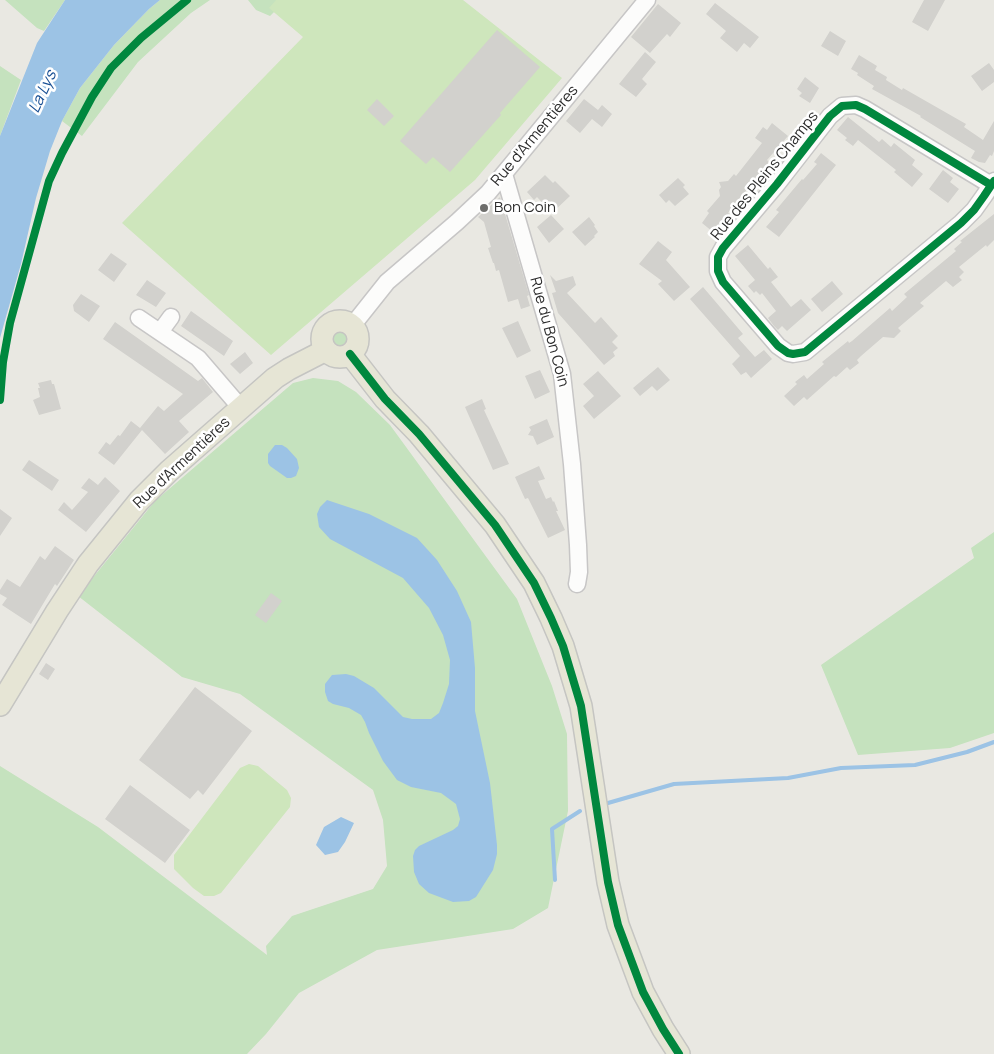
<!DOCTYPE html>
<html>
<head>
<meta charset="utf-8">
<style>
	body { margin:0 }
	canvas { display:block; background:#e9e8e2 }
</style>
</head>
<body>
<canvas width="994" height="1054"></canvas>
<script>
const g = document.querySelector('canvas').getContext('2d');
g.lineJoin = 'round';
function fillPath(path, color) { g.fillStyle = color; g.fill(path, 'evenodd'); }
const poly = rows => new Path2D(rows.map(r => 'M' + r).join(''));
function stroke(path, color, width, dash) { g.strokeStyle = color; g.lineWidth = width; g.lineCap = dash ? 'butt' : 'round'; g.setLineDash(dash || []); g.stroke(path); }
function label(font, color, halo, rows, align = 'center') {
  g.font = font + ' Manrope,sans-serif'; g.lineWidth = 5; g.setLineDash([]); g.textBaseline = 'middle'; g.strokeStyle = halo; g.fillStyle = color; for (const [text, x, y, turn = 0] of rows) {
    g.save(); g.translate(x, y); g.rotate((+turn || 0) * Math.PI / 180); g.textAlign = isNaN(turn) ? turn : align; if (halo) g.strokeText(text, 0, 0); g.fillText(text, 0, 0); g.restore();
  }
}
fillPath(poly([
	[5,0,65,0,44,31,37,28],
	[160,0,210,0,191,13,138,62,82,136,62,121,80,88,114,45,149,9],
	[248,0,278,0,280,6,270,16,256,10],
	[0,66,21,80,0,136],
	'330 339a9 9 0 1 1 18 0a9 9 0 1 1-18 0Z',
	[313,378,338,381,356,392,390,425,517,599,552,686,567,734,568,811,548,908,513,929,377,950,299,993,266,1034,247,1054,0,1054,0,766,98,827,267,955,266,946,292,916,373,889,387,866,383,820,373,790,240,694,182,677,78,596,155,501,293,383],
	[994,532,994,733,950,748,858,755,821,665,974,558,971,548]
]), '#c5e2be');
fillPath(poly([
	[276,0,463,0,562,78,475,180,271,355,122,223,303,37,269,8],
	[249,764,258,766,287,790,291,798,290,807,221,893,214,896,204,896,193,888,174,869,174,855,240,768]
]), '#cee6bc');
fillPath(poly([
	[65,0,160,0,149,9,114,45,80,88,62,121,50,151,36,198,21,264,0,338,0,136,37,43],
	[275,445,282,445,287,448,297,459,299,468,296,476,291,478,287,478,270,466,268,463,268,454],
	[327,500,369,514,417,538,437,560,457,591,471,622,475,668,475,711,490,783,497,845,497,854,493,870,476,897,469,901,453,902,429,893,419,884,414,872,413,856,415,850,419,846,453,830,458,826,460,819,456,804,441,793,411,787,397,780,383,761,369,733,365,722,361,715,349,708,333,704,328,701,325,692,325,684,332,675,346,674,354,676,374,688,403,717,412,719,431,719,439,713,443,703,449,684,450,660,443,635,429,608,403,578,330,539,319,527,317,514,320,507],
	[341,817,354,823,345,842,338,852,325,855,316,845,324,827]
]), '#9cc3e5');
stroke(poly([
	[608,803,674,784,788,778,841,768,915,765,967,752,994,742],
	[555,880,552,829,580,811]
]), '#9cc3e5', 4);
fillPath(poly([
	[924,0,945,0,928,31,912,22],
	[715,3,759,37,750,48,744,43,737,52,720,38,726,31,706,14],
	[658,4,681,23,670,37,667,34,650,53,631,37],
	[497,30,540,67,500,113,501,115,450,172,433,157,426,164,400,141],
	[830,31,846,41,838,56,821,46],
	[645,52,656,62,642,79,647,84,636,97,619,84],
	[859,55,877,66,875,70,887,77,886,80,902,90,903,88,966,124,964,127,983,140,994,121,994,151,992,156,990,155,985,163,979,162,971,158,975,151,920,117,921,116,872,89,874,86,857,75,858,73,851,69],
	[989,63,994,70,994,82,982,91,971,76],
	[805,77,819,88,810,103,799,96,802,93,797,89],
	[377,99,394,116,384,126,367,110],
	[584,99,598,110,602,105,612,114,602,127,592,119,580,133,566,121],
	[848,117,879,142,882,139,891,147,894,143,915,160,912,165,923,174,912,187,894,172,896,170,858,140,853,146,845,140,847,138,837,130],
	[772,123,788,136,767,160,769,162,728,213,730,214,723,223,721,222,713,232,702,223,709,213,707,211,720,196,719,190,721,187,719,182,728,181,734,174,736,176,762,143,755,138,763,127,767,130],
	[821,153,836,165,779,237,766,227,779,212,776,210,802,179,803,180,817,164,814,162],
	[943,170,953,178,950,182,959,189,948,203,929,189],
	[545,175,553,183,555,181,570,196,552,213,537,197,534,200,527,192],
	[678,178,685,185,683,187,689,194,675,206,669,200,666,203,659,195],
	[500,197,529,295,527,296,530,306,521,309,518,299,508,302,499,270,496,271,494,263,493,263,488,248,491,247,484,222,478,217],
	[994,214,994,240,987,247,986,245,959,267,964,272,959,277,962,280,953,287,946,281,920,303,924,306,898,328,901,331,894,338,883,337,861,356,857,360,859,363,850,370,847,367,836,377,834,376,807,400,804,397,794,406,784,396,797,384,795,382,804,375,807,379,824,364,822,362,848,341,849,343,852,341,890,308,892,311,907,297,904,294,956,251,954,249,962,242,960,241],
	[551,215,564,229,549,243,537,227],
	[589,217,595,225,594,226,598,232,594,236,595,237,585,246,572,232],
	[658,241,672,252,666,260,690,287,674,301,658,284,662,281,639,264],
	[748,245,768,269,770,267,778,277,771,282,791,307,801,299,811,310,787,331,782,326,778,330,774,326,768,318,776,311,762,293,760,295,756,291,754,293,748,286,755,280,735,256],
	[111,253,127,264,114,282,98,270],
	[550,275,556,281,573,276,576,285,567,293,595,323,601,317,618,336,612,342,618,348,613,352,615,356,604,365,558,313,552,293,556,292],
	[147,280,166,293,156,307,136,295],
	[832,281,843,294,822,312,811,299],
	[703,287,743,334,738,338,755,357,764,350,772,359,751,378,746,372,741,375,732,364,740,356,690,299],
	[81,294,100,306,89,322,74,311,73,305],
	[191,311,233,341,224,356,181,326],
	[518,321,531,351,517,358,502,328],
	[115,322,198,381,202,378,213,392,179,421,189,432,165,454,142,430,114,465,98,453,106,442,110,445,118,435,120,436,131,421,140,428,158,406,164,411,183,394,103,339],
	[245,352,253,363,240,374,230,364],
	[658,367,670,380,657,391,652,386,640,396,633,388],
	[540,370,550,392,535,399,525,376],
	[598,371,621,396,594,419,583,406,594,396,583,384],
	[51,380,52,384,54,384,61,409,39,415,33,400,40,397,38,388,40,388,38,383],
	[482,399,486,409,484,410,509,464,493,470,465,407],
	[547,419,554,437,537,445,533,436,528,435,531,430,529,427],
	[29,460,59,480,52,491,22,470],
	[539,466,545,479,538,481,546,499,551,497,553,502,554,501,558,511,556,511,565,530,548,538,528,498,525,499,515,477],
	[105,477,120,491,86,532,58,510,64,502,72,510,88,492,81,488,89,478,98,485],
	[0,509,12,518,0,536],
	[55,546,74,560,57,586,55,584,31,624,2,605,7,598,0,594,0,590,7,579,20,587,40,556,45,560],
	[271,593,282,601,266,623,255,615],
	[46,663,55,669,48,680,39,674],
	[195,687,252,731,203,795,198,790,190,799,139,760],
	[130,785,190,830,165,863,105,819]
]), '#d2d1cd');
const minor = poly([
	[504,174,562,374,572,464,578,545,579,572,577,584],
	[991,185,865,109,856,105,842,106,830,116,777,184,723,248,718,257,718,271,723,282,778,346,788,353,793,354,805,352,961,223,974,210,984,196,994,181],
	[139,318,198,358,241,408],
	[352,326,387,282,457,222,488,193,647,0],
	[160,332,171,317]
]);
const major = poly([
	'322 339a18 18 0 1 1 36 0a18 18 0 1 1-36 0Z',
	[350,354,385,399,419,434,495,525,534,583,551,618,563,646,581,706,608,882,618,925,643,992,663,1029,679,1054],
	[0,705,57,611,88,564,139,501,169,471,275,378,289,369,326,350]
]);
stroke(minor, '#c7c6c6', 19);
stroke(major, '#c5c5c2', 24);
stroke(minor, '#fcfcfb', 16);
stroke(major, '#e6e5d5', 21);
stroke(poly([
	[991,185,865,109,856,105,842,106,830,116,777,184,723,248,718,257,718,271,723,282,778,346,788,353,793,354,805,352,961,223,974,210,984,196,994,181],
	[350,354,385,399,419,434,495,525,534,583,551,618,563,646,581,706,608,882,618,925,643,992,663,1029,679,1054],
	[0,400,3,362,10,323,49,181,62,153,92,97,111,68,141,38,187,0]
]), '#00873e', 8);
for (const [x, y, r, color] of [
	[484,208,5,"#6e6e6c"]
]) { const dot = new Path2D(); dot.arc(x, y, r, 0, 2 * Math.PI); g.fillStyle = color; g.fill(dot); stroke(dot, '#fff', 2); }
label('15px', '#2c2c2c', '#fff', [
	["Rue d'Armentières",535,136,-50],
	["Rue des Pleins Champs",765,176,-51],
	["Rue du Bon Coin",549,332,75],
	["Rue d'Armentières",182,463,-43]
]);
label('15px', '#2c2c2c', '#fff', [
	["Bon Coin",494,208]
], 'left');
label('italic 16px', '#184f94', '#fff', [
	["La Lys",43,92,-65]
]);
</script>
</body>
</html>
